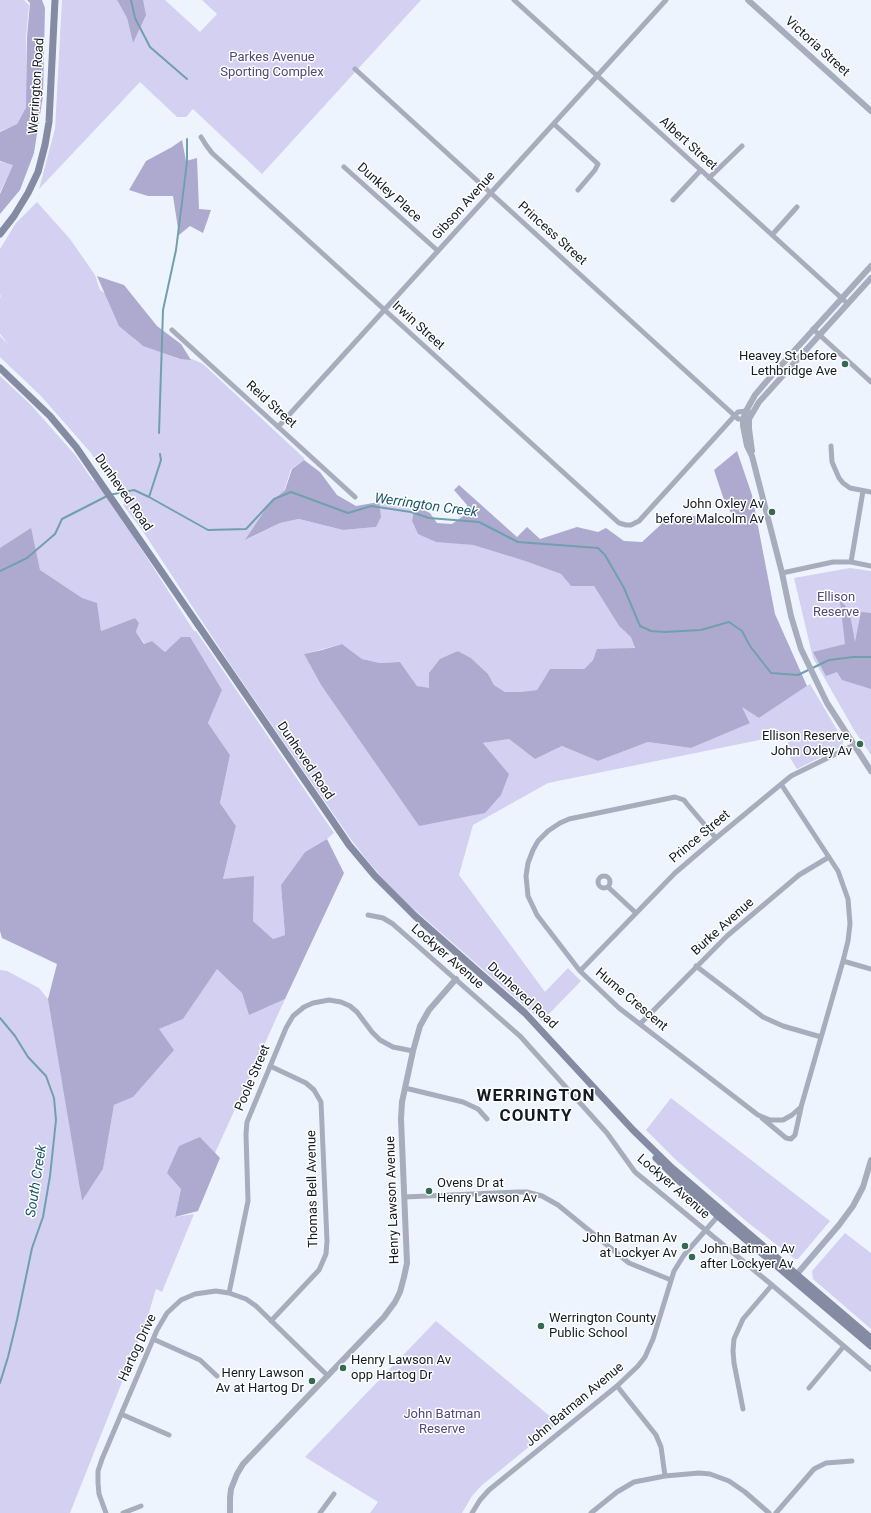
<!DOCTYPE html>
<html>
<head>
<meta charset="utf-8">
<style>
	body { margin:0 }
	canvas { display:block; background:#edf4fd }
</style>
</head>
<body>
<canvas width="871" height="1513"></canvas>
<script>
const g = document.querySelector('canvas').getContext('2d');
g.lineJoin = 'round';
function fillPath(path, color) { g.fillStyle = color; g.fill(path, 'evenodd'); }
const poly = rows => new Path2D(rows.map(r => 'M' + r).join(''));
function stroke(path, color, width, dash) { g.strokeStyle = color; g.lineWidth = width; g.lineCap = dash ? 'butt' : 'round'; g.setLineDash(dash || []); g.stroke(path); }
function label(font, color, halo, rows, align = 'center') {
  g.font = font + ' Roboto,sans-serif'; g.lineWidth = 3; g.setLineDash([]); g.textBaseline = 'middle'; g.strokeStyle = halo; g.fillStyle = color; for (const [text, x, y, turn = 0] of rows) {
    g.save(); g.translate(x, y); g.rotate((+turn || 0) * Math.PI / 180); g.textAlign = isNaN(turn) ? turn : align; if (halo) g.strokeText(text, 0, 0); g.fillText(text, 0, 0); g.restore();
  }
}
fillPath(poly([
	[0,0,24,0,29,5,26,38,27,108,16,125,0,131],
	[62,0,117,0,127,18,133,43,143,0,165,0,200,32,217,14,202,0,421,0,262,174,193,109,186,117,177,117,140,82,39,189,55,129],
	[0,162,14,164,0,192],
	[37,202,70,239,95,275,100,290,114,299,135,340,142,345,179,359,192,359,203,364,305,459,291,469,284,491,268,507,246,540,280,523,299,519,343,530,376,527,379,502,414,508,412,521,418,534,436,541,473,545,525,561,561,574,571,586,594,586,619,626,632,637,635,649,598,649,593,660,584,669,550,669,537,690,520,692,505,692,494,685,488,674,471,658,458,651,429,689,417,686,400,662,380,663,362,659,342,644,304,654,321,685,419,826,509,774,483,743,509,739,535,759,562,746,598,761,648,742,691,748,750,722,741,706,759,718,810,684,843,740,843,746,797,769,787,753,789,734,548,783,473,825,459,875,545,992,568,968,581,981,542,1021,408,904,384,880,366,859,350,838,232,667,142,530,123,505,126,503,92,455,91,453,41,396,0,357,0,336,9,345,0,334,0,296,2,300,0,294,0,249,16,223],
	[0,376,31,405,76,456,93,481,94,480,115,508,194,631,196,631,334,833,327,839,305,852,281,885,285,935,273,939,253,921,223,879,236,826,220,803,230,755,208,723,222,690,181,637,165,652,152,641,145,644,136,632,139,623,135,618,101,631,97,605,0,637],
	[850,568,871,571,871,755,854,730,813,658,794,578],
	[217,968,242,993,249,1014,285,999,215,1153,200,1137,181,1189,175,1217,194,1214,162,1292,156,1289,147,1319,70,1513,0,1513,0,970,7,971,39,988,67,1022,99,1136,80,1189,82,1201,103,1169,114,1105,133,1097,159,1029,183,1019],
	[671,1098,830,1221,798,1259,795,1259,746,1221,675,1159,646,1130],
	[845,1233,871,1253,871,1329,813,1279,812,1271],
	[436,1321,558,1423,481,1486,472,1496,462,1513,370,1513,378,1502,305,1457]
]), '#d3d0f2');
fillPath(poly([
	[27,0,42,0,45,8,43,96,34,153,20,190,0,214,0,194,13,165,0,161,0,132,17,124,26,108,27,37,30,3],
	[117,0,143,0,146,15,133,43,127,18],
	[182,140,186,161,197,158,199,209,211,210,203,233,190,226,179,235,173,196,148,196,129,190,146,161,172,147],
	[97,276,124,285,157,326,181,344,191,360,180,359,143,346,119,326],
	[737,451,752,495,775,614,807,686,759,718,742,707,750,723,691,748,648,742,598,761,562,746,535,759,509,739,483,743,509,774,501,795,485,813,419,826,321,685,304,654,322,650,342,644,362,659,380,663,400,662,417,686,429,688,429,673,440,659,458,651,471,658,488,674,494,685,505,692,520,692,537,690,550,669,584,669,593,660,597,649,635,648,631,637,619,626,594,586,571,586,561,574,525,561,473,545,436,542,418,534,412,521,414,508,417,507,430,513,437,523,452,524,466,514,467,505,454,490,459,485,517,537,527,527,540,539,577,527,598,532,606,528,624,541,642,542,669,517,694,516,714,517,732,525,735,520,724,500,714,470],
	[304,460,320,472,337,495,356,506,379,502,381,517,376,527,343,530,299,519,280,523,245,540,269,504,285,490,292,469],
	[31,528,40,570,82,598,97,603,101,631,135,618,139,623,136,632,144,644,152,641,165,652,181,637,190,637,222,690,208,723,230,755,220,803,236,826,223,879,254,876,253,921,273,939,285,935,281,885,305,852,327,839,344,873,285,999,249,1015,242,993,217,969,183,1019,159,1029,174,1050,133,1097,114,1105,103,1169,82,1201,48,999,57,964,2,938,0,931,0,548],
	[840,601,849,609,855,642,861,612,871,613,871,689,842,680,837,672,826,676,813,652,845,644],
	[200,1137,220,1158,198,1211,175,1217,181,1189,167,1173,179,1146]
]), '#aeaacf');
stroke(poly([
	[131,0,135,18,150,47,187,79],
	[159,433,163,310,176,250,187,162,187,139],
	[149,497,161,460,160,454],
	[0,571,27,558,55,534,62,519,109,495,134,490,149,497,208,530,246,529,274,499,291,492,348,513,371,506,411,512,429,518,479,522,518,542,598,548,605,555,624,588,640,626,651,631,665,632,701,630,729,622,742,631,750,646,771,673,798,675,829,660,853,657,871,657],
	[0,1018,15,1036,28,1057,46,1076,54,1098,56,1120,50,1176,43,1217,32,1248,17,1320,8,1357,0,1383]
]), '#71a0ad', 2);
stroke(poly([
	[514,0,848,304],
	[355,69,735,416,738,419,746,419],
	[554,124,598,164,595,170,578,190],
	[201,137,206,145,212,153,619,523,626,525,631,525,639,521,738,412,746,411,752,414],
	[344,167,438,251],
	[709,178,742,146],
	[673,200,701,170],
	[772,235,797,207],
	[813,329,871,382],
	[172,330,355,497],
	[278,427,666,0],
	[831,446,832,462,839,478,843,483,850,488,871,492],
	[851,562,863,491],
	[782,573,833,562,851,562,871,566],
	[716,838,687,804,684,800,675,797,569,819,560,823,548,831,538,841,533,850,528,863,526,876,528,896,537,915,580,971,619,1008,758,1115,770,1120,783,1120,792,1115,801,1107,843,961,848,941,850,924,848,899,838,871,781,784],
	'598 882a6 6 0 1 1 12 0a6 6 0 1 1-12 0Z',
	[608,887,636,913],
	[368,915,383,918,393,924,520,1036,607,1133,635,1172,772,1285,871,1369],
	[843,961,871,969],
	[696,966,763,1017,783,1026,821,1037],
	[580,971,675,873,716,838,791,776,854,745],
	[640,1024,727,936,799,875,829,857],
	[270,1066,306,1083,314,1090,321,1102,327,1241,326,1254,319,1270,271,1321],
	[405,1088,463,1102,478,1109,487,1119],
	[762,1118,786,1138,791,1139,795,1135,801,1108],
	[405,1197,518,1192,527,1192,542,1196,558,1205,629,1263,671,1280],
	[229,1293,248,1201,246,1134,247,1122,286,1028,293,1016,304,1007,313,1003,329,1000,341,1002,350,1006,357,1012,372,1032,380,1040,393,1047,413,1051],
	[153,1339,200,1360,217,1376],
	[617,1386,656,1435,661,1447,665,1476],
	[809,1388,844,1346],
	[743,1409,734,1363,733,1351,734,1339,743,1319,772,1285],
	[121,1414,169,1435],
	[106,1513,99,1494,98,1483,98,1471,102,1459,157,1330,167,1313,181,1300,195,1294,216,1291,229,1293,246,1299,256,1306,328,1376],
	[123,1513,141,1506],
	[320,1513,334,1494],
	[472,1513,480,1500,489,1490,617,1386,638,1366,645,1357,653,1339,674,1271,684,1255,718,1216],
	[591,1513,617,1492,634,1482,665,1476,699,1473,710,1474,729,1481,745,1492,769,1513],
	[776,1513,814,1469,826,1463,852,1461]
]), '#a8adbe', 5);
stroke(poly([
	[748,0,871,111],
	[871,266,766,382,755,395,746,411,743,419,743,426,747,446,752,456,782,573,791,616,801,649,827,703,871,771],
	[752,451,749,429,749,419,759,402,871,278],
	[797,1274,839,1225,853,1206,863,1187,871,1160],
	[230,1513,230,1498,231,1489,237,1474,243,1464,384,1317,395,1302,400,1292,404,1277,407,1263,401,1119,402,1102,413,1051,420,1026,429,1010,456,979]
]), '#a8adbe', 6);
stroke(poly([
	[0,234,14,216,28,193,38,172,45,145,49,122,55,0],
	[0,368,50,416,76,447,330,817,349,845,375,876,415,916,525,1013,633,1130,672,1168,871,1338],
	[656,1158,679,1181,718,1216,871,1346]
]), '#848ba3', 7);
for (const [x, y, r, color] of [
	[845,364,4,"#346a50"],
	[772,512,4,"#346a50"],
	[860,744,4,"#346a50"],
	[429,1191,4,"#346a50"],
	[685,1246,4,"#346a50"],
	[692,1257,4,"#346a50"],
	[541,1326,4,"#346a50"],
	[343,1368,4,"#346a50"],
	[312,1381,4,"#346a50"]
]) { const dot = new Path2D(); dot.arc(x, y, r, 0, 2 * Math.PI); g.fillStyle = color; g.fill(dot); stroke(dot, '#fff', 1.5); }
label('13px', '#141b22', '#fff', [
	["Victoria Street",817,47,42],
	["Werrington Road",37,86,-86],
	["Albert Street",688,144,42],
	["Dunkley Place",389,193,42],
	["Gibson Avenue",464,206,-48],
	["Princess Street",552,234,42],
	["Irwin Street",418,326,42],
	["Reid Street",271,405,42],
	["Dunheved Road",123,493,55],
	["Dunheved Road",305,761,56],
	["Prince Street",700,837,-40],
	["Burke Avenue",723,927,-42],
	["Lockyer Avenue",447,957,41],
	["Dunheved Road",522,996,43],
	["Hume Crescent",631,1000,40],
	["Poole Street",253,1078,-67],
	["Lockyer Avenue",673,1187,41],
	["Thomas Bell Avenue",313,1189,-91],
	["Henry Lawson Avenue",393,1200,-92],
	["Hartog Drive",138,1348,-65],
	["John Batman Avenue",575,1405,-40]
]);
label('13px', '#51487b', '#fff', [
	["Parkes Avenue",272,58],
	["Sporting Complex",272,73],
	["Ellison",836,598],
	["Reserve",836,613],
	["John Batman",442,1415],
	["Reserve",442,1430]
]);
label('13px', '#141b22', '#fff', [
	["Heavey St before",837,357],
	["Lethbridge Ave",837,372],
	["John Oxley Av",764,505],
	["before Malcolm Av",764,520],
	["Ellison Reserve,",852,737],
	["John Oxley Av",852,752],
	["Ovens Dr at",437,1184,"left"],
	["Henry Lawson Av",437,1199,"left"],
	["John Batman Av",677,1239],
	["at Lockyer Av",677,1254],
	["John Batman Av",700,1250,"left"],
	["after Lockyer Av",700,1265,"left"],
	["Werrington County",549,1319,"left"],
	["Public School",549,1334,"left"],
	["Henry Lawson Av",351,1361,"left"],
	["opp Hartog Dr",351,1376,"left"],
	["Henry Lawson",304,1374],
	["Av at Hartog Dr",304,1389]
], 'right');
label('italic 14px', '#185867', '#fff', [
	["Werrington Creek",426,506,8],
	["South Creek",37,1181,-81]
]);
g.letterSpacing = '1px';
label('bold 17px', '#141b22', '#fff', [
	["WERRINGTON",536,1097],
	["COUNTY",536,1117]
]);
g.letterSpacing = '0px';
</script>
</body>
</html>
